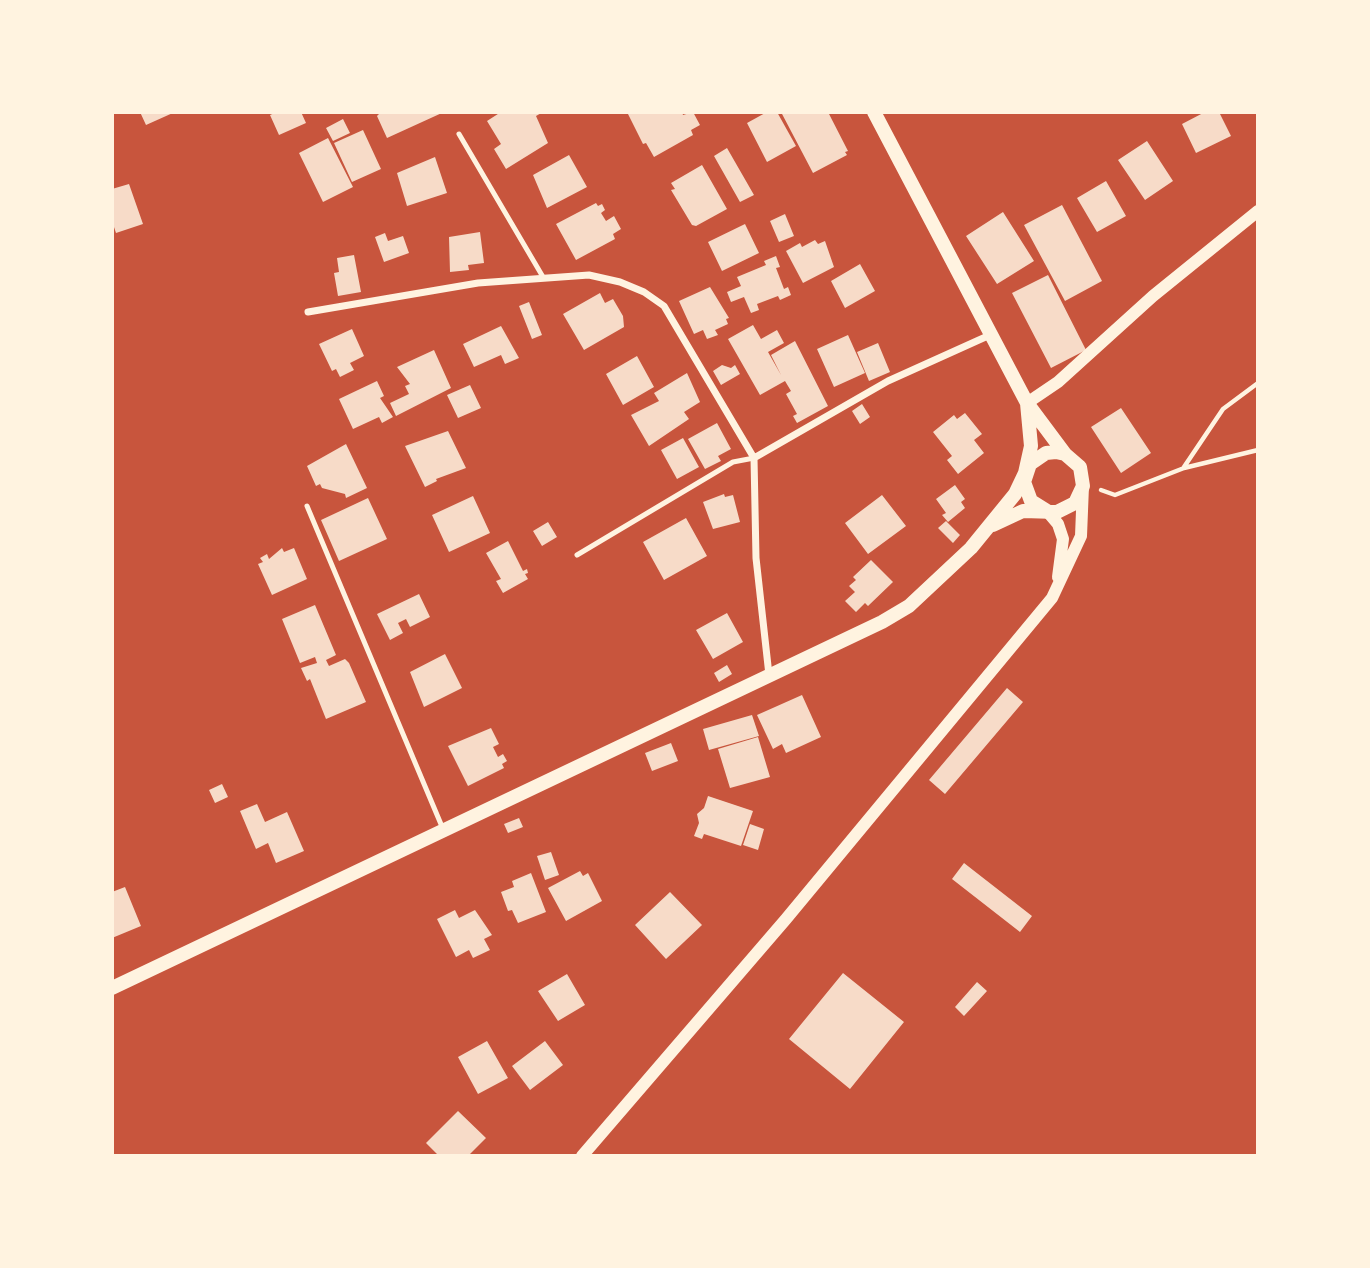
<!DOCTYPE html>
<html>
<head>
<meta charset="utf-8">
<style>
	body { margin:0 }
	#map { position:relative; width:1370px; height:1268px; overflow:hidden; background:#c8553d; font-family:"Noto Serif",serif }
	canvas { display:block }
	.frame { position:absolute; inset:0; border:114px solid #fff3e0; pointer-events:none }
</style>
</head>
<body>
<div id="map">
<canvas width="1370" height="1268"></canvas>
<div class="frame"></div>
</div>
<script>
const g = document.querySelector('canvas').getContext('2d');
g.lineJoin = 'round';
function fillPath(path, color) { g.fillStyle = color; g.fill(path, 'evenodd'); }
const poly = rows => new Path2D(rows.map(r => 'M' + r).join(''));
function stroke(path, color, width, dash) { g.strokeStyle = color; g.lineWidth = width; g.lineCap = dash ? 'butt' : 'round'; g.setLineDash(dash || []); g.stroke(path); }
fillPath(poly([
	[140,112,175,112,146,125],
	[277,112,301,112,306,123,279,135,270,115],
	[381,112,444,112,387,138,377,116],
	[501,112,543,112,536,116,548,143,506,169,494,149,501,144,487,121],
	[627,112,682,112,683,115,693,112,700,125,691,130,693,135,654,157,646,143,643,144],
	[767,112,777,112,796,146,767,162,747,123],
	[781,112,828,112,848,151,845,152,847,155,813,173],
	[1205,112,1219,112,1231,136,1196,153,1182,124],
	[343,119,350,133,333,141,326,128],
	[363,130,381,169,352,182,334,143],
	[328,138,353,187,323,202,299,153],
	[1147,141,1173,181,1145,200,1118,160],
	[727,148,754,195,740,202,714,156],
	[569,155,587,187,547,208,533,175],
	[435,157,447,193,407,206,397,173],
	[702,165,727,209,696,226,692,225,671,190,675,189,671,183],
	[1106,181,1126,216,1097,232,1077,198],
	[129,184,143,224,116,233,112,221,112,189],
	[596,203,598,206,602,204,605,210,601,213,606,221,614,216,621,229,613,234,615,239,576,260,556,224],
	[1062,205,1102,281,1065,301,1024,225],
	[1003,212,1034,261,997,284,966,236],
	[785,214,794,236,779,242,770,221],
	[745,224,759,253,722,271,708,242],
	[480,232,484,263,468,265,469,270,450,272,449,237],
	[385,233,388,241,403,236,409,253,384,262,375,237],
	[815,240,818,244,825,241,834,267,803,283,786,251,800,243,802,247],
	[354,255,361,292,338,296,334,273,339,272,337,258],
	[776,256,780,267,776,268,784,289,788,287,791,295,780,300,778,296,757,304,759,310,751,313,744,297,731,302,727,292,741,286,737,277,766,265,764,261],
	[860,264,875,291,845,308,831,281],
	[1048,275,1086,350,1051,368,1012,293],
	[710,287,729,318,726,319,728,324,715,330,718,335,707,339,703,330,694,334,679,301],
	[600,293,605,303,613,299,623,316,624,327,584,350,563,314],
	[529,302,542,335,532,339,519,306],
	[753,325,761,339,777,330,784,343,768,352,781,375,771,355,795,341,828,406,797,423,793,416,797,414,786,394,791,391,785,381,760,395,728,339],
	[501,326,519,358,505,364,501,355,474,367,463,344],
	[352,329,364,356,350,363,354,370,340,377,336,369,332,371,319,344],
	[848,335,865,373,834,387,817,349],
	[878,343,890,372,869,381,857,352],
	[434,350,451,388,396,416,390,403,409,394,405,386,410,384,397,367],
	[637,356,654,387,623,405,606,374],
	[722,365,731,368,735,365,740,374,721,385,713,371],
	[687,373,700,402,684,412,689,419,649,446,631,415,659,401,654,393],
	[377,381,384,396,380,398,393,417,382,423,379,417,353,429,339,399],
	[470,385,481,408,458,418,447,395],
	[862,404,870,417,860,424,852,411],
	[1121,408,1151,453,1121,473,1091,427],
	[965,413,982,434,974,440,984,453,958,474,947,460,952,456,933,432,954,415,957,419],
	[717,423,731,449,718,456,721,461,705,469,688,439],
	[448,431,466,468,436,479,437,481,425,487,405,446],
	[683,438,699,467,677,479,661,450],
	[346,444,367,488,346,498,345,494,322,488,320,484,316,486,307,466],
	[955,485,965,499,961,502,965,508,948,522,942,515,946,513,936,499],
	[724,494,725,497,733,495,740,522,713,529,703,502],
	[882,495,906,526,868,554,845,523],
	[473,496,490,533,449,552,432,515],
	[368,498,387,539,339,561,321,520],
	[686,518,707,556,664,580,643,542],
	[946,521,960,535,953,543,938,528],
	[548,522,557,537,542,546,533,531],
	[508,541,523,571,527,569,528,573,525,574,528,579,503,593,496,581,501,579,486,553],
	[282,548,284,552,294,548,307,579,272,595,258,564,263,562,260,558,267,554,269,559],
	[871,560,893,582,868,606,865,603,856,612,845,601,855,592,849,586,856,580,853,577],
	[419,594,430,617,410,627,406,619,398,623,403,633,390,640,377,614],
	[315,605,336,655,326,660,329,666,345,659,349,663,366,702,326,719,310,679,307,681,301,668,317,663,315,657,300,663,282,619],
	[727,613,743,642,713,659,696,630],
	[445,654,462,688,424,707,410,672],
	[727,665,732,674,719,682,714,673],
	[1007,688,1023,702,945,794,929,780],
	[802,695,821,737,786,753,782,744,773,749,757,715],
	[752,715,759,736,709,750,703,729],
	[491,728,499,744,493,747,498,757,503,754,507,761,502,764,504,768,468,786,448,746],
	[758,737,770,777,730,788,718,749],
	[671,743,678,761,652,771,645,753],
	[222,784,228,797,215,803,209,790],
	[708,796,753,811,741,846,704,834,702,839,694,836,699,823,697,814,704,808],
	[257,804,265,822,287,812,304,851,276,863,268,843,256,849,240,811],
	[519,818,523,827,508,833,504,824],
	[750,824,764,829,758,850,743,845],
	[551,852,559,875,545,880,537,856],
	[964,863,1032,916,1020,932,952,879],
	[580,871,583,876,588,873,602,901,566,921,548,888],
	[531,873,546,912,518,923,512,910,508,911,501,892,514,887,512,881],
	[125,887,141,926,112,938,112,892],
	[670,892,702,925,666,959,635,925],
	[455,910,459,918,475,910,492,935,484,939,490,950,473,958,469,950,456,957,437,919],
	[843,973,904,1022,850,1089,789,1039],
	[567,974,585,1005,558,1021,538,991],
	[977,982,987,991,964,1016,955,1007],
	[487,1041,508,1078,478,1094,458,1057],
	[545,1041,563,1065,530,1090,512,1066],
	[458,1111,486,1138,468,1156,439,1156,426,1143]
]), '#f7dbc8');
stroke(poly([
	[1184,467,1223,409,1258,383],
	[1101,490,1115,495,1184,468,1258,450]
]), '#fff3e0', 4.5);
stroke(poly([
	[459,134,543,277],
	[307,506,443,829],
	[577,555,733,462,754,458]
]), '#fff3e0', 5);
stroke(poly([
	[308,312,478,283,589,275,620,282,644,292,664,306,754,458],
	[769,675,756,558,754,458,888,381,990,335]
]), '#fff3e0', 7);
stroke(poly([
	[1027,403,1058,382,1153,296,1258,211],
	[1047,511,1058,524,1063,539,1058,577],
	[582,1156,786,919,1052,598,1081,536,1083,486]
]), '#fff3e0', 12);
stroke(poly([
	[874,112,1027,403,1065,454],
	[993,525,1023,511,1057,512,1075,503,1083,486,1080,467,1065,454,1056,452,1046,453,1030,464,1024,482,1031,501,1047,511],
	[112,988,882,622,909,606,971,548,1015,494,1025,473,1031,446,1027,403]
]), '#fff3e0', 14);
</script>
</body>
</html>
